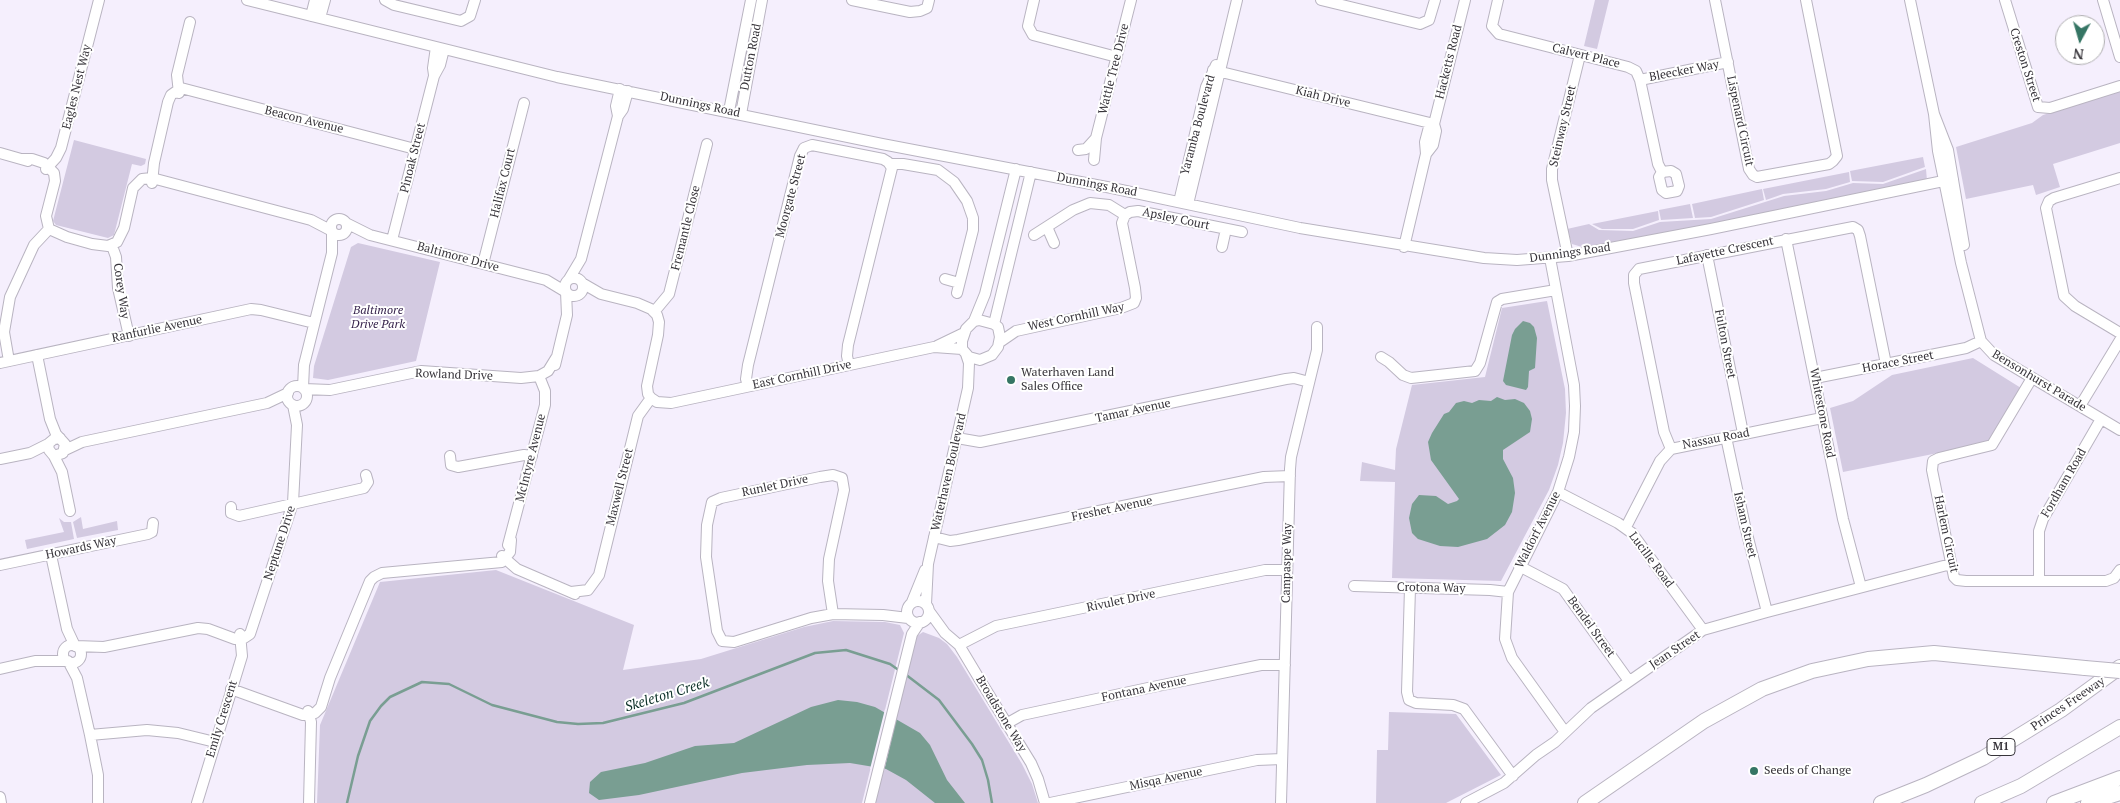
<!DOCTYPE html>
<html>
<head>
<meta charset="utf-8">
<style>
	body { margin:0 }
	#map { position:relative; width:2120px; height:803px; overflow:hidden; background:#f5effd; font-family:"PT Serif",serif }
	canvas { display:block }
	.north { position:absolute; left:2055px; top:15px; width:50px; height:50px; box-sizing:border-box; background:#fff; border:1px solid #afaeb0; border-radius:50%; rotate:186deg; font-size:14px; font-weight:700; line-height:20px; text-align:center; color:#37343a }
	.north::after { content:''; display:block; margin:auto; width:18px; height:22px; background:#357564; clip-path:polygon(50% 0,100% 100%,50% 72%,0 100%) }
</style>
</head>
<body>
<div id="map">
<canvas width="2120" height="803"></canvas>
<div class="north">N</div>
</div>
<script>
const g = document.querySelector('canvas').getContext('2d');
g.lineJoin = 'round';
function fillPath(path, color) { g.fillStyle = color; g.fill(path, 'evenodd'); }
const poly = rows => new Path2D(rows.map(r => 'M' + r).join(''));
function stroke(path, color, width, dash) { g.strokeStyle = color; g.lineWidth = width; g.lineCap = dash ? 'butt' : 'round'; g.setLineDash(dash || []); g.stroke(path); }
function label(font, color, halo, rows, align = 'center') {
  g.font = font + ' "PT Serif",serif'; g.lineWidth = 4; g.setLineDash([]); g.textBaseline = 'middle'; g.strokeStyle = halo; g.fillStyle = color; for (const [text, x, y, turn = 0] of rows) {
    g.save(); g.translate(x, y); g.rotate((+turn || 0) * Math.PI / 180); g.textAlign = isNaN(turn) ? turn : align; if (halo) g.strokeText(text, 0, 0); g.fillText(text, 0, 0); g.restore();
  }
}
fillPath(poly([
	[1595,0,1609,0,1597,49,1584,46],
	[2120,91,2120,143,2053,164,2060,187,2036,195,2033,185,1966,199,1956,147,2032,123,2043,115],
	[74,140,146,159,145,164,141,166,132,164,114,235,108,238,56,225,53,221],
	[1923,157,1925,167,1883,182,1852,181,1850,171],
	[1926,169,1927,181,1695,228,1582,247,1572,244,1567,229,1589,224,1599,230,1633,231,1660,222,1711,219,1784,196,1826,191,1853,183,1883,184],
	[1849,172,1850,182,1826,189,1783,194,1766,200,1763,189],
	[1762,189,1764,200,1711,217,1695,218,1692,204],
	[1690,204,1693,218,1661,220,1659,210],
	[1658,211,1659,220,1633,229,1602,229,1592,224],
	[358,243,440,262,416,361,328,380,313,378,314,366,351,247],
	[1547,301,1565,389,1566,413,1563,443,1558,465,1549,490,1501,581,1392,578,1395,482,1360,481,1362,462,1395,470,1396,449,1412,385,1485,377,1502,308],
	[1973,358,2021,388,1989,441,1983,444,1843,472,1830,408,1853,401,1892,375],
	[81,517,83,529,117,521,118,530,77,538,73,522],
	[59,518,64,522,71,522,74,539,27,549,25,540,64,532],
	[496,570,634,625,623,670,701,659,804,627,833,621,885,622,900,625,904,633,862,803,317,803,320,725,380,582],
	[923,632,939,638,947,644,957,657,1022,764,1032,784,1038,803,875,803,917,636],
	[1389,712,1456,714,1501,775,1446,803,1376,803,1377,750,1388,750]
]), '#d3cae1');
fillPath(poly([
	[1523,321,1530,323,1534,327,1537,338,1535,368,1529,371,1528,387,1526,390,1506,385,1503,381,1512,335,1515,329],
	[1497,397,1505,400,1515,399,1524,403,1530,411,1532,419,1530,432,1503,450,1503,459,1513,478,1515,493,1512,512,1505,525,1487,539,1458,547,1440,546,1418,539,1412,533,1409,518,1412,504,1419,495,1436,496,1448,504,1457,501,1459,499,1431,460,1428,442,1432,433,1444,414,1449,412,1456,403,1464,401,1472,403,1479,400,1491,401],
	[838,700,857,702,875,707,920,733,930,745,947,780,965,803,935,803,906,780,886,769,850,763,807,765,742,773,639,795,599,800,589,793,590,782,601,772,645,763,695,746,734,743,811,707]
]), '#799e92');
fillPath(poly([
	[885,709,897,716,884,771,870,769]
]), '#f5effd');
stroke(poly([
	[905,674,939,700,972,744,982,760,988,780,992,803],
	[347,803,358,756,370,721,381,706,390,697,422,682,449,684,492,705,557,722,578,724,603,723,684,703,815,653,846,650,890,664,900,671]
]), '#799e92', 2.5);
const minor = poly([
	[247,0,557,77,882,144,1112,188,1300,228,1484,258,1517,260,1568,256,1711,229,1953,179],
	[385,0,394,5,461,21,470,16,475,0],
	[852,0,910,12,920,11,927,8,929,0],
	[1034,0,1028,26,1033,35,1117,57],
	[1321,0,1420,24,1429,20,1435,0],
	[1498,0,1492,26,1499,34,1628,67,1636,71,1640,80,1658,164,1662,172,1659,177,1662,190,1666,193,1677,191,1679,186,1676,174,1671,171,1662,172],
	[1715,0,1749,169,1753,175,1757,177,1829,164,1833,161,1837,156,1806,0],
	[1910,0,1934,114,1948,150,1964,245],
	[2005,0,2038,107,2050,108,2120,86],
	[2103,0,2120,57],
	[311,16,315,0],
	[320,18,325,0],
	[1213,70,1434,124],
	[434,75,433,68,436,47],
	[1640,80,1728,62],
	[179,93,177,75,190,22],
	[729,111,751,0],
	[741,114,762,0],
	[1934,114,1938,151,1961,263,1981,341,1994,355,2120,430],
	[618,116,616,106,620,89],
	[1078,150,1086,149,1096,138],
	[0,153,28,161],
	[1426,154,1433,145,1436,131,1434,124],
	[22,159,32,159,44,163,54,173,55,181,46,216,49,229,67,237,92,244,108,246,117,242,124,228,133,188,142,179,152,178,311,220,332,231],
	[1094,160,1096,138,1131,0],
	[890,164,903,164,938,170,954,182,967,201,973,218,973,230,957,293],
	[46,169,56,158,61,148,99,0],
	[2120,178,2054,198,2049,201,2046,208,2064,296,2075,306,2120,333],
	[152,183,154,163,168,102,171,95,181,88,415,149],
	[1179,202,1206,87,1216,65],
	[1188,204,1237,0],
	'331 227a8 8 0 1 1 16 0a8 8 0 1 1-16 0Z',
	[346,223,370,235,546,280,566,292],
	[1047,227,1054,243],
	[1034,235,1073,210,1090,203,1109,205,1125,215],
	[1786,239,1843,519,1861,587],
	[392,240,434,76,440,65,444,49],
	[112,246,116,257,118,288,129,336],
	[1222,247,1226,229],
	[1404,247,1426,154,1425,142,1429,127,1434,124,1465,0],
	[1707,255,1743,433],
	[1568,256,1552,180,1552,169,1580,55],
	[1550,258,1574,385,1575,406,1574,432,1569,457,1558,492,1508,592,1505,639,1512,658,1565,732],
	[483,264,524,103],
	'565 287a9 9 0 1 1 18 0a9 9 0 1 1-18 0Z',
	[569,279,581,259,618,116,623,109,628,91],
	[945,279,959,283],
	[582,283,601,294,637,303,651,309,657,315,659,322,658,335,647,386,648,394,651,398],
	[654,312,669,294,707,144],
	[979,320,994,324,998,327,1000,337,998,347,992,355,980,360,969,357,962,349,962,341,966,329,974,321,979,320],
	[974,321,985,294,1016,169],
	[994,324,1031,172],
	[1000,342,1016,331,1121,308,1134,303,1136,298,1135,288,1122,223,1125,215,1130,212,1138,211,1242,232],
	[937,346,964,333],
	[37,355,50,419,56,434,65,444,63,453,54,456,49,450,48,444,54,439,60,438],
	[1381,357,1389,362,1403,375,1411,378,1475,371,1480,363,1497,302,1502,299,1556,290],
	[9,361,4,332,10,297,34,245,49,229],
	[0,363,251,309,261,310,314,323],
	[555,365,567,315,566,292],
	[1815,378,1966,348,1981,341],
	[2032,378,1992,445,1939,458,1933,461,1932,470,1954,577,1957,580,1966,581,2106,581,2114,578,2120,570],
	[748,386,746,379,748,365,800,156,804,148,812,145,883,159,888,162,892,168,848,345,847,356,849,365],
	'287 396a10 10 0 1 1 20 0a10 10 0 1 1-20 0Z',
	[303,388,304,365,332,253,332,232],
	[304,389,330,390,421,371,521,378,539,376,548,371,556,358],
	[651,398,657,402,671,403,934,347,962,349],
	[2080,406,2120,340],
	[1726,437,1745,526,1767,612],
	[957,438,980,442,1286,379,1294,378,1309,382],
	[1671,449,1664,432,1634,283,1634,275,1639,269,1853,227,1858,230,1860,236,1886,364],
	[65,450,82,442,267,403,288,393],
	[54,456,62,472,70,511],
	[450,456,451,465,458,467,524,455,532,456],
	[0,459,30,453,48,444],
	[1558,492,1618,523,1632,533,1703,630],
	[231,507,231,513,239,516,364,488,368,482,366,475],
	[1626,527,1660,461,1671,449,1822,418],
	[934,537,950,541,958,540,1264,477,1290,476],
	[508,545,545,405,545,391,539,376],
	[51,555,67,629,75,646],
	[502,556,517,569,575,594],
	[0,565,148,534,152,532,153,523],
	[1519,566,1563,589,1629,681],
	[2039,581,2039,531,2043,519,2101,419],
	[1354,586,1490,590,1508,592],
	[1410,588,1407,692,1409,700,1416,703,1453,705,1464,709,1513,776],
	[571,592,588,590,599,575,638,416,651,398],
	'907 612a11 11 0 1 1 22 0a11 11 0 1 1-22 0Z',
	[912,602,925,570],
	[926,604,928,564,968,388,969,363,966,354],
	[929,611,945,633,959,645,980,680,1031,763,1038,779,1045,803],
	[833,614,828,581,829,559,844,490,842,478,833,475,820,477,721,498,712,502,707,525,706,557,717,631,722,641,734,642,811,618,833,614,883,615,908,618],
	[959,645,996,626,1265,570,1287,570],
	'63 654a9 9 0 1 1 18 0a9 9 0 1 1-18 0Z',
	[76,646,104,647,198,628,208,629,235,639,244,638,250,634,293,503,297,425,293,405],
	[68,661,77,678,90,735,98,775,98,803],
	[0,669,35,661,67,661],
	[231,689,303,715,315,713,321,707,330,678,370,581,374,577,382,573,502,562,510,552,511,540],
	[308,711,311,722,309,803],
	[1006,724,1022,715,1148,688,1261,665,1285,665],
	[90,735,147,730,178,733,215,742],
	[0,797,1,803],
	[197,803,242,656,240,634],
	[870,803,912,634,920,622],
	[1050,803,1257,760,1282,759],
	[1281,803,1290,469,1291,457,1317,350,1317,327],
	[1466,803,1504,783,1536,755,1555,742,1591,708,1703,630,1767,612,1951,564]
]);
const highway = poly([
	[1585,803,1704,721,1762,689,1812,671,1868,659,1934,653,2085,668],
	[1881,803,1926,785,1983,758,2061,710,2120,667],
	[1982,803,2021,786,2120,727],
	[2054,803,2120,778],
	[2088,803,2120,793]
]);
stroke(minor, '#b9b4c1', 12);
stroke(highway, '#b9b4c1', 16);
stroke(minor, '#fff', 10);
stroke(highway, '#fff', 14);
const highwayBridge = poly([
	[2085,668,2120,671]
]);
stroke(highwayBridge, '#b9b4c1', 16, []);
stroke(highwayBridge, '#fff', 14);
for (const [x, y, r, color] of [
	[1011,380,5,"#357564"],
	[1754,771,5,"#357564"]
]) { const dot = new Path2D(); dot.arc(x, y, r, 0, 2 * Math.PI); g.fillStyle = color; g.fill(dot); stroke(dot, '#fff', 2); }
for (const [x, y, w] of [
	[2001,747,28]
]) { const box = new Path2D(); box.roundRect(x - w / 2, y - 8.5, w, 17, 4); g.fillStyle = '#fff'; g.fill(box); stroke(box, '#37343a', 1); }
label('bold 11px', '#37343a', null, [
	["M1",2001,747]
]);
label('12px', '#37343a', '#fff', [
	["Calvert Place",1586,56,14],
	["Dutton Road",751,57,-79],
	["Hacketts Road",1449,62,-76],
	["Creston Street",2025,65,72],
	["Wattle Tree Drive",1114,69,-76],
	["Bleecker Way",1684,71,-11],
	["Eagles Nest Way",77,87,-76],
	["Kiah Drive",1323,97,14],
	["Dunnings Road",700,105,12],
	["Beacon Avenue",304,120,14],
	["Lispenard Circuit",1740,121,78],
	["Yaramba Boulevard",1198,125,-75],
	["Steinway Street",1563,126,-77],
	["Pinoak Street",413,158,-76],
	["Halifax Court",503,183,-76],
	["Dunnings Road",1097,185,11],
	["Moorgate Street",791,196,-75],
	["Apsley Court",1176,219,12],
	["Fremantle Close",686,228,-76],
	["Lafayette Crescent",1725,251,-12],
	["Dunnings Road",1570,253,-8],
	["Baltimore Drive",458,257,15],
	["Corey Way",121,291,82],
	["West Cornhill Way",1076,317,-12],
	["Ranfurlie Avenue",157,329,-12],
	["Fulton Street",1725,344,79],
	["Horace Street",1898,362,-11],
	["Rowland Drive",454,375,2],
	["East Cornhill Drive",802,375,-12],
	["Bensonhurst Parade",2039,381,31],
	["Tamar Avenue",1133,411,-12],
	["Whitestone Road",1822,413,79],
	["Nassau Road",1716,439,-11],
	["McIntyre Avenue",531,458,-76],
	["Waterhaven Boulevard",949,472,-77],
	["Fordham Road",2064,483,-60],
	["Runlet Drive",775,486,-12],
	["Maxwell Street",620,487,-76],
	["Freshet Avenue",1112,509,-12],
	["Isham Street",1745,525,77],
	["Waldorf Avenue",1538,530,-63],
	["Harlem Circuit",1946,534,78],
	["Neptune Drive",280,543,-72],
	["Howards Way",81,548,-12],
	["Lucille Road",1651,560,53],
	["Campaspe Way",1287,563,-89],
	["Crotona Way",1431,588,1],
	["Rivulet Drive",1121,601,-12],
	["Bendel Street",1591,627,54],
	["Jean Street",1675,650,-34],
	["Fontana Avenue",1144,689,-12],
	["Princes Freeway",2068,704,-34],
	["Broadstone Way",1001,714,59],
	["Emily Crescent",222,719,-73],
	["Misqa Avenue",1166,779,-12]
]);
label('italic 12px', '#35224b', '#fff', [
	["Baltimore",378,311],
	["Drive Park",378,325]
]);
label('12px', '#37343a', '#fff', [
	["Waterhaven Land",1021,373],
	["Sales Office",1021,387],
	["Seeds of Change",1764,771]
], 'left');
label('italic 14px', '#0e3229', '#fff', [
	["Skeleton Creek",667,695,-17]
]);
</script>
</body>
</html>
